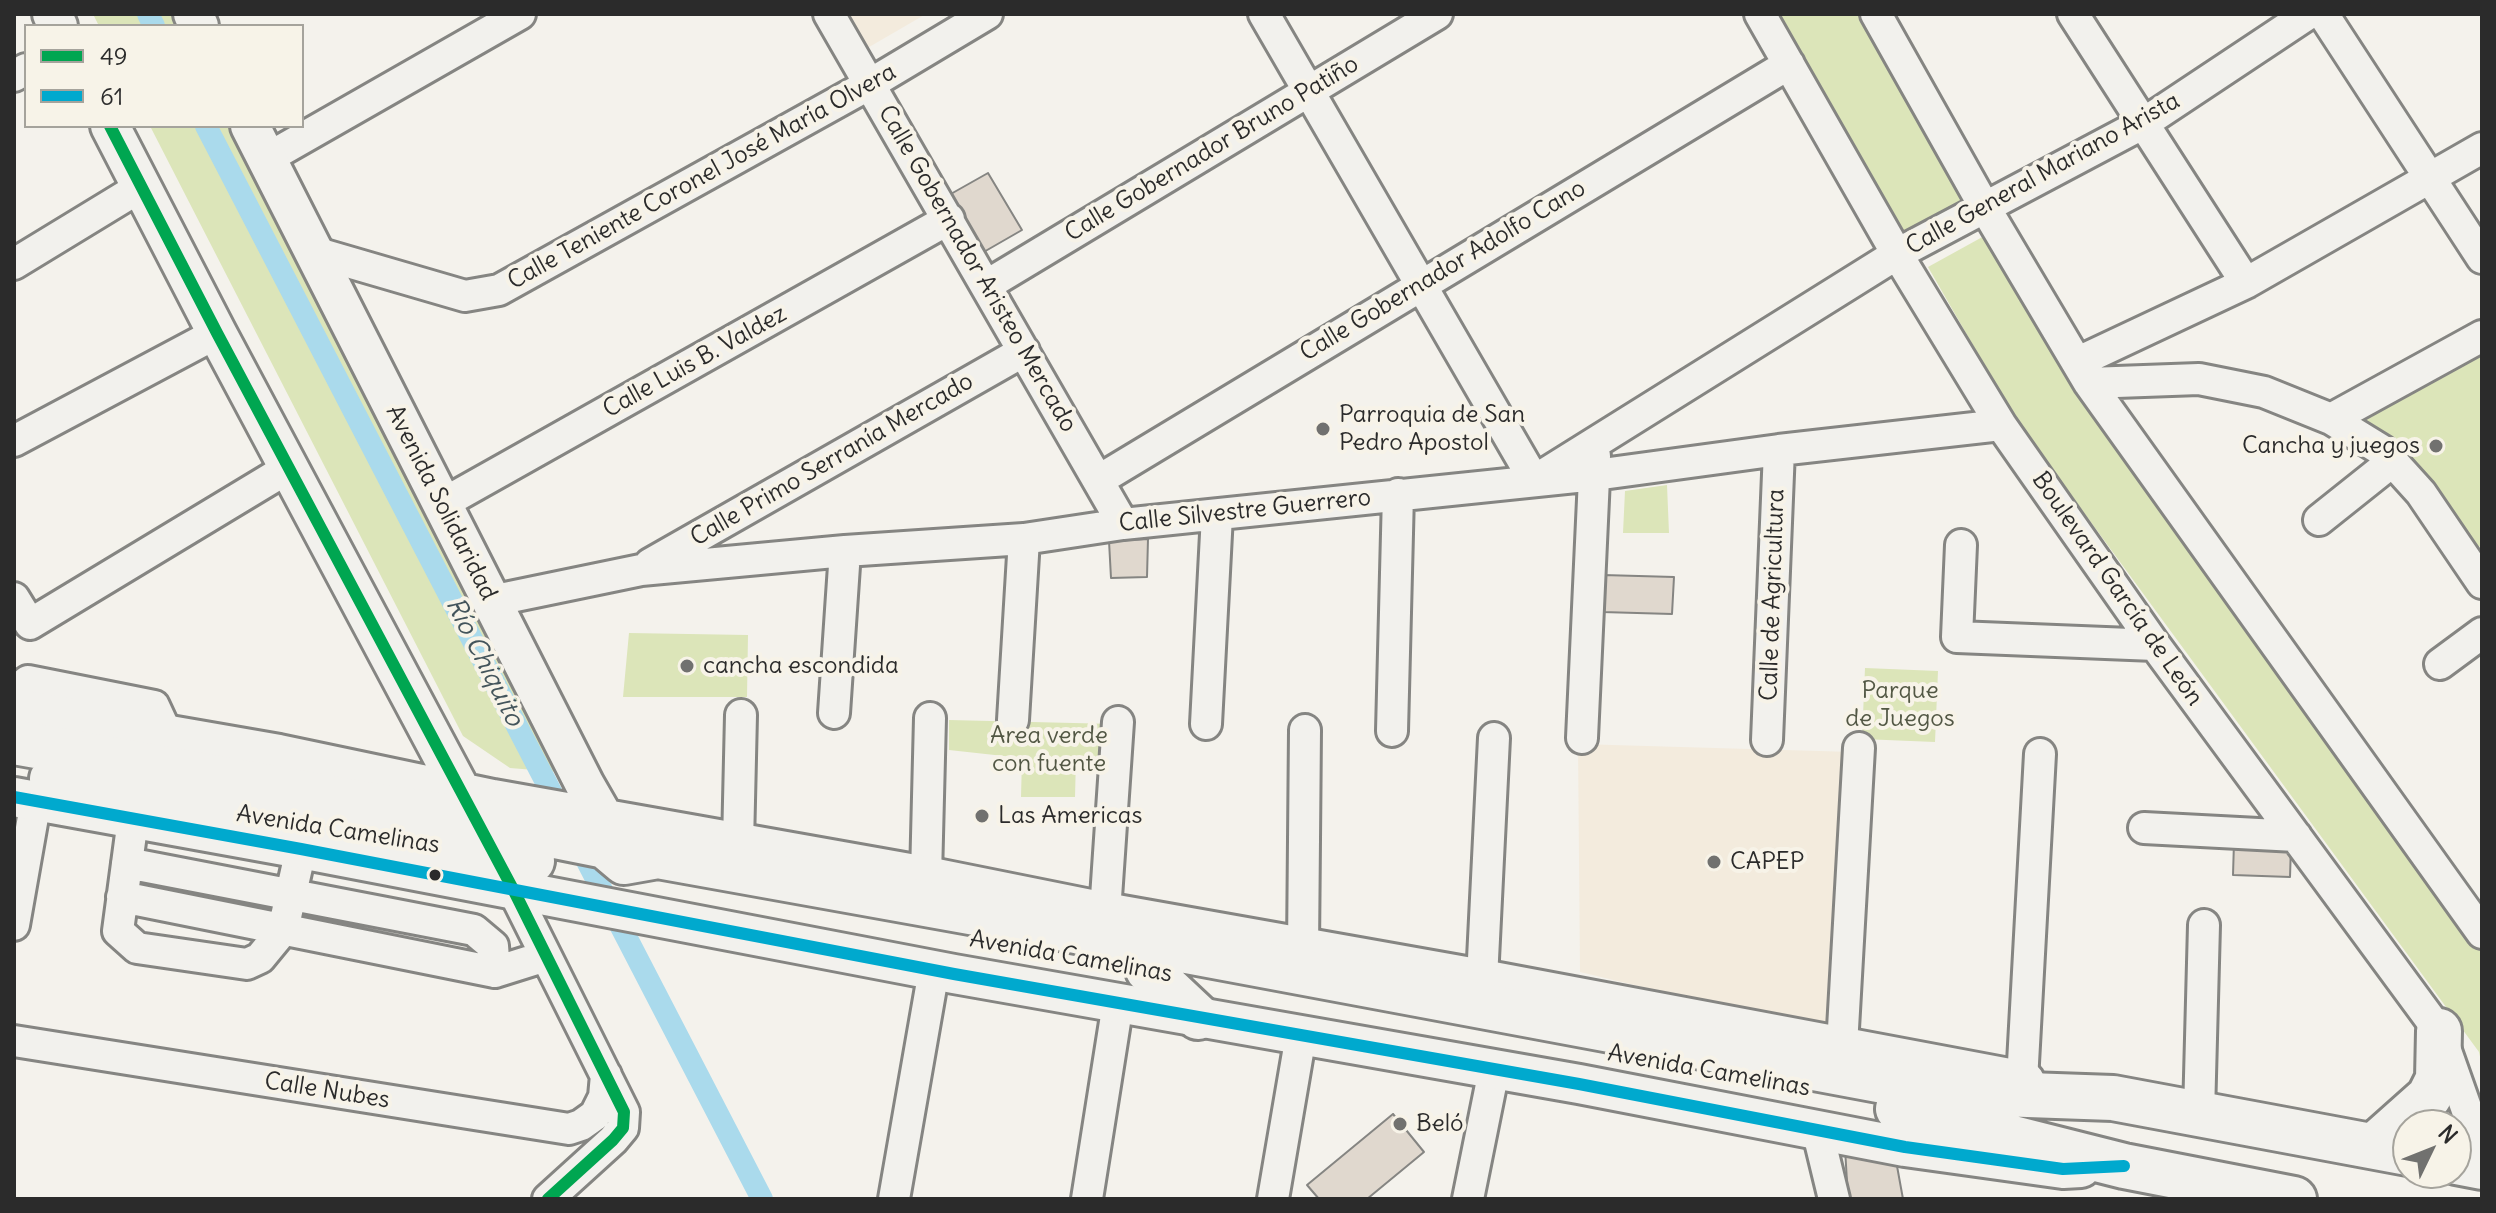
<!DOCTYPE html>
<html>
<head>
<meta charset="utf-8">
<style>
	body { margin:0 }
	#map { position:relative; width:2496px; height:1213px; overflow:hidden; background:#f4f2ec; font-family:Delius,sans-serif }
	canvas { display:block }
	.frame { position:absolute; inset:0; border:16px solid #2b2b2b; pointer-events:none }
	.legend { position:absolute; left:24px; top:24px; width:280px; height:104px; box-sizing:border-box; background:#f7f3e8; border:2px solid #a5a39c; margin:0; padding:10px 14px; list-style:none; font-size:24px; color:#2b2b2b }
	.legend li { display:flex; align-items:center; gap:16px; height:40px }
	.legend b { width:40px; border:2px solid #a5a39c }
	.north { position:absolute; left:2392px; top:1109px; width:80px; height:80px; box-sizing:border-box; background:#f7f3e8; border:2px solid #a5a39c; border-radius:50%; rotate:47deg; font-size:22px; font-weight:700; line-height:32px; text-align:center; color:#2b2b2b }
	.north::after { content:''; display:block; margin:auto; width:28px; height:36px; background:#71716f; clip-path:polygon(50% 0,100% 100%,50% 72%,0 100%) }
</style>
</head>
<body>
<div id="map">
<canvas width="2496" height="1213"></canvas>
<div class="frame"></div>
<ul class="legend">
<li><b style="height:10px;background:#00a651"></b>49</li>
<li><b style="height:10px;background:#00a9ce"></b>61</li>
</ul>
<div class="north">N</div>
</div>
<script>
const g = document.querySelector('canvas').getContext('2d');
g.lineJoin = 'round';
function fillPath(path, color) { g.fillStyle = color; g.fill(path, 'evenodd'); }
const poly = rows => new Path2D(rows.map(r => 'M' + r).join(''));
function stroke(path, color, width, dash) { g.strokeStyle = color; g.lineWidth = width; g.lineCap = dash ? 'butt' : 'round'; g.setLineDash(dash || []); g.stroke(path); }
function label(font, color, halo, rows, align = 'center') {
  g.font = font + ' Delius,sans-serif'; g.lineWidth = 8; g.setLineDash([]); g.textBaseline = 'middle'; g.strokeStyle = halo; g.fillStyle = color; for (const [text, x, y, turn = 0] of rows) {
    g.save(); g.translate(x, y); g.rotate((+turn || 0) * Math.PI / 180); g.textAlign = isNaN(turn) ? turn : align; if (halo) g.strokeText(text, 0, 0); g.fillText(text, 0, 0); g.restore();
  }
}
fillPath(poly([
	[843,14,926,14,864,50],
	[1578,744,1853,752,1839,1034,1580,972]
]), '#f3ebdd');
fillPath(poly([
	[93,14,196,14,202,26,99,26],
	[1778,14,1866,14,1972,197,1906,235],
	[150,126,253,126,583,774,510,768,463,736],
	[1986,235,2086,407,2482,952,2482,1066,2479,1052,2016,420,1928,267],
	[2482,348,2482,544,2478,548,2413,463,2354,419],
	[1667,485,1669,533,1623,533,1625,491],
	[629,633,748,635,747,697,623,697],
	[1865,668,1938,671,1935,742,1862,739],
	[949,720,1115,724,1112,766,1076,758,1075,797,1021,797,1022,758,949,750]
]), '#dce5b9');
stroke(poly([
	[148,14,154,26],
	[206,126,762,1199]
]), '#aadaec', 22);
const building = poly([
	[988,173,1022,230,982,253,949,195,988,173],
	[1148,539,1147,577,1111,578,1109,541,1148,539],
	[1603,575,1674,577,1672,614,1602,612,1603,575],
	[2234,842,2291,845,2290,877,2233,875,2234,842],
	[1393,1114,1424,1152,1367,1199,1319,1199,1307,1185,1393,1114],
	[1845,1148,1895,1155,1903,1199,1848,1199,1845,1148]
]);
fillPath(building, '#e0d8ce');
stroke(building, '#858582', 2);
const minor = poly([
	[829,14,1123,524],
	[1264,14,1534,480],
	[1760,14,1897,254,2001,425,2155,645,2439,1031,2482,1153],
	[1876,14,1984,206,2089,383,2482,933],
	[2073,14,2246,283],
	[2323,14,2482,258],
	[14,76,26,69],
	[266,159,520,14],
	[314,252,465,296,499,290,870,84,987,14],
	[14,264,142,186],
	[987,285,1437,14],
	[2078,362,2246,283,2482,148],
	[2089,383,2199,379,2264,392,2331,419,2383,451,2421,493,2482,583],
	[2331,419,2482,336],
	[14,441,217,333],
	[1540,477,1897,254,2144,123,2308,14],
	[1099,480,1789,64],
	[442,504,949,219],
	[2319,520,2393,461],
	[1961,545,1957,637,2155,645],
	[650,564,1024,351],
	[14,598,30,624,290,467],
	[491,601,641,570,845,551,1024,539,1123,524,1595,475,1779,450,2001,425],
	[2440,664,2482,633],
	[14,693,28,681,154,706,167,734],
	[834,713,845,551],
	[1013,720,1024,539],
	[1206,724,1217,515],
	[1392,731,1398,494],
	[1582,738,1595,456],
	[1767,740,1779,450],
	[133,819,118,931,137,948,247,964,260,958,283,930,301,849],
	[2144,828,2296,836],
	[738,844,741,715],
	[127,863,474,930,493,946,495,972],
	[505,874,624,1112,623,1128,613,1140,548,1199],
	[926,876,930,718],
	[122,897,495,972,546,956],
	[1105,912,1118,722],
	[14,925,36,800],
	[1303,949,1305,730],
	[1482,979,1494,738],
	[14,1041,569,1129,581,1125,595,1115,604,1097,606,1075],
	[1842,1046,1859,748],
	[2022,1081,2040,754],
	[2199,1114,2204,925],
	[1817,1129,1834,1199],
	[894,1199,934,970],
	[1087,1199,1118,1003],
	[1273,1199,1301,1035],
	[1468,1199,1494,1070]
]);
const major = poly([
	[52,14,58,26],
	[193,14,199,26],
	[110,126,217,333,469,806],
	[250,126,585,785,612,832],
	[14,708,279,754,493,799,926,876,1105,912,1482,979,2025,1081],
	[14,797,301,849,954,974,1579,1084,1905,1147,2063,1169,2081,1168]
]);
const highway = poly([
	[14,742,371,805,475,820,605,846,624,862,658,856,1171,948,1943,1092,2113,1098,2408,1153],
	[52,779,226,813,532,861],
	[1148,970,1198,1017],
	[1898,1109,2124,1166,2294,1199],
	[2374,1146,2429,1097,2438,1079,2439,1031],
	[2456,1162,2482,1167]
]);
stroke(minor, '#858582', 36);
stroke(major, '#858582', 44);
stroke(highway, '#858582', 50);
stroke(minor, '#f2f1ed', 30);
stroke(major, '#f2f1ed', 38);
stroke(highway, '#f2f1ed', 44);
stroke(poly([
	[110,126,217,333,514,891,624,1112,623,1128,613,1140,548,1199]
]), '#00a651', 12);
stroke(poly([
	[14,797,301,849,954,974,1579,1084,1905,1147,2063,1169,2124,1166]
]), '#00a9ce', 12);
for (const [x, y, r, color] of [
	[1323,429,8,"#71716f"],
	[2436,446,8,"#71716f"],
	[687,666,8,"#71716f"],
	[982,816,8,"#71716f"],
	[1714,862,8,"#71716f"],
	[435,875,7,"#2b2b2b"],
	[1400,1124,8,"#71716f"]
]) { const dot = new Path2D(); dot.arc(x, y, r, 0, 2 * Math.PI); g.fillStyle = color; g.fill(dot); stroke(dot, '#f7f3e8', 3); }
label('24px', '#2b2b2b', '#f7f3e8', [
	["Calle Gobernador Bruno Patiño",1212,149,-31],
	["Calle General Mariano Arista",2043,174,-29],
	["Calle Teniente Coronel José María Olvera",702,177,-29],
	["Calle Gobernador Aristeo Mercado",977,269,60],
	["Calle Gobernador Adolfo Cano",1443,271,-31],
	["Calle Luis B. Valdez",695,362,-29],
	["Calle Primo Serranía Mercado",832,460,-30],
	["Avenida Solidaridad",441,503,63],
	["Calle Silvestre Guerrero",1245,511,-6],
	["Boulevard García de León",2117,589,55],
	["Calle de Agricultura",1773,595,-88],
	["Avenida Camelinas",338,830,9],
	["Avenida Camelinas",1071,957,10],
	["Avenida Camelinas",1709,1071,10],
	["Calle Nubes",327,1091,9]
]);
label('24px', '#2b2b2b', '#f7f3e8', [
	["Parroquia de San",1339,415],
	["Pedro Apostol",1339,443],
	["Cancha y juegos",2420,446,"right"],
	["cancha escondida",703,666],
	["Las Americas",998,816],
	["CAPEP",1730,862],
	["Beló",1416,1124]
], 'left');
label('24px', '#525744', '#f7f3e8', [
	["Parque",1900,691],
	["de Juegos",1900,719],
	["Area verde",1049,736],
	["con fuente",1049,764]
]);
label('italic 26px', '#43545b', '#f7f3e8', [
	["Río Chiquito",484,662,63]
]);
</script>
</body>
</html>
